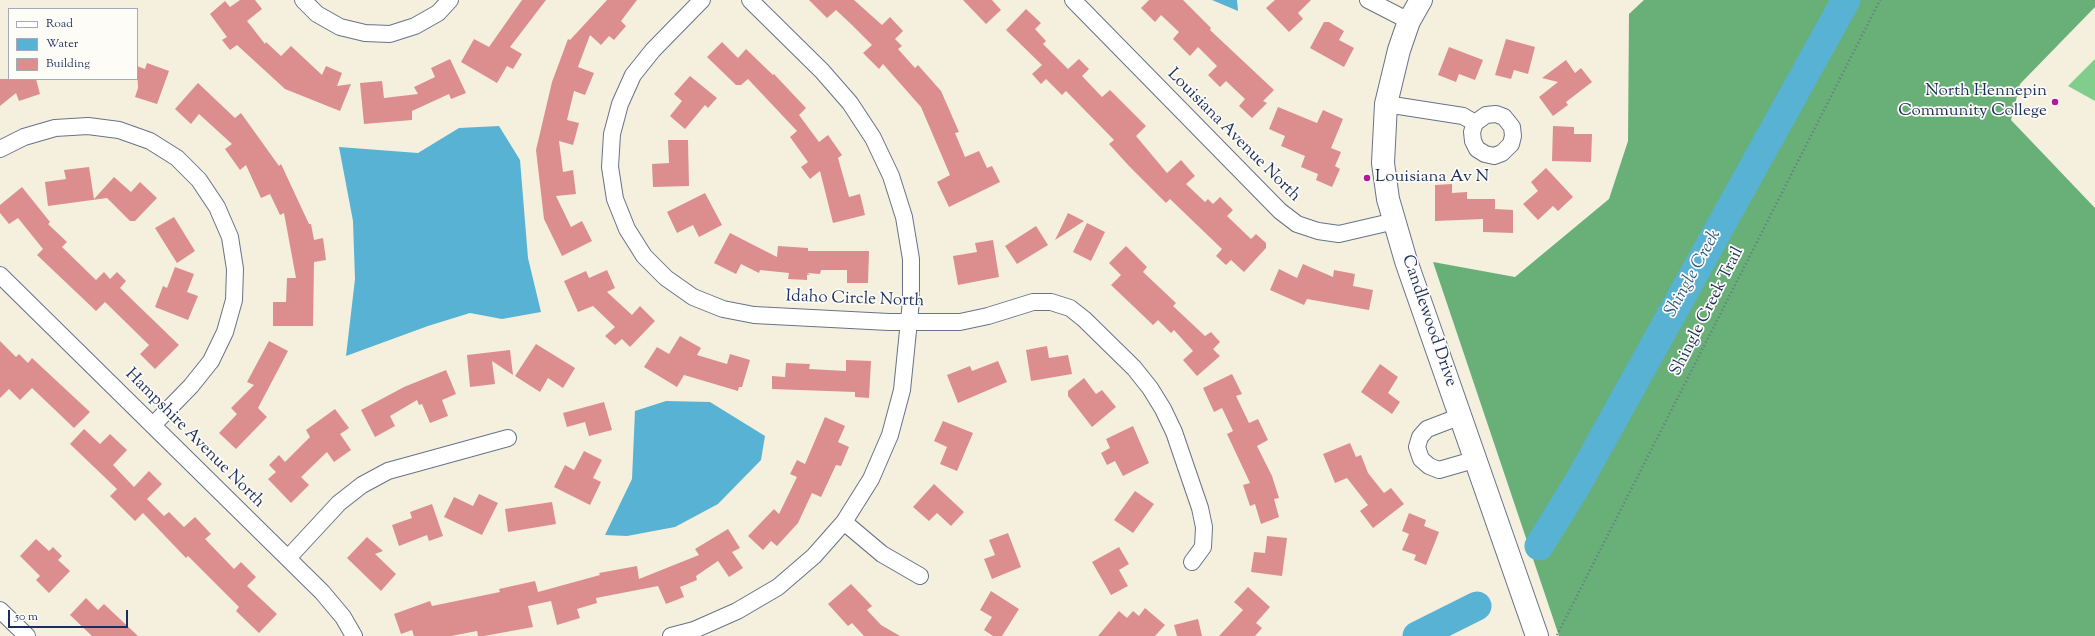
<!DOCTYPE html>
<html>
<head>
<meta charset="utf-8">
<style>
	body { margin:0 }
	#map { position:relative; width:2095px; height:636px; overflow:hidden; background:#f4f0dd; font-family:"Sorts Mill Goudy",serif }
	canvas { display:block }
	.legend { position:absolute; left:8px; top:8px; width:130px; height:72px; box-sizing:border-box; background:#fdfcf7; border:1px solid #a3aaba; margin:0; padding:5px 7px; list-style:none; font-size:12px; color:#1b2f5e }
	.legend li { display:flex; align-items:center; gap:8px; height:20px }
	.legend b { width:20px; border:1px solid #a3aaba }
	.scale { position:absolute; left:8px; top:610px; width:120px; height:18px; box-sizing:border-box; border:2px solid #1b2f5e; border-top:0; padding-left:5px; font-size:12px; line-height:14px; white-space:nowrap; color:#1b2f5e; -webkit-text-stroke:3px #fdfcf7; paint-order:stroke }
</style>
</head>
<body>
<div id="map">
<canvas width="2095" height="636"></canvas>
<ul class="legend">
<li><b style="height:5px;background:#fff"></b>Road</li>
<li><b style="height:11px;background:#57b2d4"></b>Water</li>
<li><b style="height:11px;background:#db8e8d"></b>Building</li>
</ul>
<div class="scale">50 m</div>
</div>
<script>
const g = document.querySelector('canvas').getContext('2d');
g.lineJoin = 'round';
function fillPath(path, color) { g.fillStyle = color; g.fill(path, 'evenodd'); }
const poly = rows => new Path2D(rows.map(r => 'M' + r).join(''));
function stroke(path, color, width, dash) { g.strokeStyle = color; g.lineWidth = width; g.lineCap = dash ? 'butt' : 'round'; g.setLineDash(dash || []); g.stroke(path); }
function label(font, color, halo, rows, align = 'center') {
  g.font = font + ' "Sorts Mill Goudy",serif'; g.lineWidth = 3.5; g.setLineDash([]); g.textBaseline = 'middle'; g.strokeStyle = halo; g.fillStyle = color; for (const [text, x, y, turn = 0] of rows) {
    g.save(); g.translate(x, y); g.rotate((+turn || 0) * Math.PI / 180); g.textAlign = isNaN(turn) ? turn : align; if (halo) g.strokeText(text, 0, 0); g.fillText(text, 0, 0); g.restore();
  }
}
fillPath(poly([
	[2095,59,2095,101,2068,86]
]), '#81cd8b');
fillPath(poly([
	[1644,0,2095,0,2095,7,2020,84,2011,120,2095,208,2095,636,1559,636,1433,262,1515,277,1609,199,1628,141,1629,14]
]), '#68b077');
fillPath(poly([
	[1212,0,1237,0,1238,11],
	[499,126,520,160,528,258,541,312,502,319,470,313,428,326,346,356,355,279,353,221,339,147,418,153,459,128],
	[666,401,710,402,765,436,761,460,718,504,675,527,627,536,605,535,632,479,635,411]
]), '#57b2d4');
stroke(poly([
	[1539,546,1578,483,1846,0],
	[1417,636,1477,606]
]), '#57b2d4', 29);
fillPath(poly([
	[240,0,255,0,262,9,247,21,265,44,266,42,281,56,291,46,322,75,326,66,342,73,337,86,351,84,340,111,285,89,237,45,230,50,222,40,227,37,210,14,225,1,230,7],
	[522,0,546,0,510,47,522,54,513,69,507,66,497,83,461,62,474,39,489,47],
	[607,0,637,0,621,21,626,26,614,40,609,36,601,45,590,35,578,67,594,73,585,95,574,91,567,120,579,123,573,145,559,141,563,172,573,170,576,194,556,196,571,227,582,221,592,241,562,256,544,219,536,150,552,82,568,39,570,40],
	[809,0,854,0,882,25,890,17,903,31,895,39,902,46,898,49,915,68,918,65,941,91,959,132,955,133,965,157,979,151,987,168,992,166,1000,182,949,207,937,182,950,175,921,107,883,64,879,69,863,53,872,45,852,25,836,10,827,18],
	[963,0,992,0,1001,10,986,24],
	[1149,0,1183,0,1211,28,1210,30,1274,90,1263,101,1267,103,1252,118,1239,106,1245,99,1226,81,1220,87,1208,75,1217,66,1198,47,1190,56,1173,39,1179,32,1161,15,1155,22,1141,8],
	[1275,0,1311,0,1298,13,1303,19,1289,32,1266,8],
	[1026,9,1041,23,1035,29,1046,41,1043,44,1068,69,1079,59,1089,69,1082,76,1102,97,1110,90,1146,126,1136,136,1167,173,1181,160,1195,176,1186,184,1205,202,1208,199,1213,204,1220,197,1233,210,1227,216,1251,239,1256,234,1266,243,1266,248,1244,272,1231,260,1226,265,1216,256,1222,249,1170,199,1166,203,1129,166,1109,144,1114,140,1066,91,1062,95,1046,79,1041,84,1032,74,1042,65,1006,30],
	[1324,22,1329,22,1344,31,1339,40,1354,48,1344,67,1310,48],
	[1506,39,1535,47,1528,74,1514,70,1511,79,1495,75],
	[722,42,738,58,746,49,773,75,774,74,806,108,799,115,819,142,828,135,842,155,838,158,849,197,860,194,865,215,833,223,820,171,810,179,801,167,808,162,790,137,797,131,748,79,741,85,736,85,707,57],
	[1449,47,1483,60,1475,80,1459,74,1456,82,1438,75],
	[450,59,466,93,451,99,449,94,412,111,412,120,364,124,360,83,382,81,384,98,418,94,414,87,435,77,431,68],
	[1566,60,1575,73,1581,68,1592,82,1566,102,1568,105,1553,116,1539,97,1558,82,1542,78],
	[147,63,169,71,157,104,135,97,138,88,137,66,145,69],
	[690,76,717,98,708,108,705,105,685,129,670,116,682,101,674,94],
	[0,79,36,79,40,94,19,101,16,93,0,106],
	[198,83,235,118,241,113,279,166,281,164,309,224,311,224,314,240,323,238,326,260,314,262,313,326,273,326,273,302,286,302,287,278,296,278,284,213,280,215,270,194,261,198,246,165,240,170,225,149,232,144,199,114,191,124,175,109],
	[1278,107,1317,123,1323,110,1343,119,1331,148,1341,152,1335,166,1340,169,1332,187,1316,180,1318,174,1301,167,1305,156,1281,146,1285,136,1269,129],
	[1553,126,1574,127,1574,134,1592,134,1591,162,1552,161],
	[668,140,688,140,689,186,653,187,652,164,669,163],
	[89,167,94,199,114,177,131,192,140,182,157,198,135,221,130,221,107,198,48,206,45,182,66,179,64,170],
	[1546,168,1573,197,1558,211,1553,206,1538,220,1523,204,1538,191,1531,182],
	[1452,184,1452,193,1467,192,1467,199,1495,199,1495,209,1513,210,1513,233,1483,232,1483,219,1435,221,1435,185],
	[22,187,50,222,48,224,67,242,62,247,96,280,104,272,110,279,117,272,126,281,120,288,179,345,155,369,140,354,149,345,105,302,96,311,37,255,43,249,18,218,9,224,0,213,0,205],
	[705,193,722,225,699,237,693,225,677,233,667,212],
	[1068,213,1084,221,1055,240],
	[174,217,195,251,177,263,155,228],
	[1087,223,1105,232,1091,261,1073,252],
	[1036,226,1048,245,1017,264,1005,246],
	[730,233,777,257,778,246,808,248,808,251,869,251,868,283,847,283,847,270,821,270,820,274,807,273,810,275,807,275,807,280,788,279,789,273,760,270,759,273,741,264,736,274,714,263],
	[993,240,999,277,958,285,953,256,977,252,975,243],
	[1126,246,1147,267,1143,272,1176,303,1173,306,1205,336,1211,332,1220,342,1213,349,1220,356,1197,376,1183,360,1193,351,1174,330,1171,333,1158,320,1153,325,1111,285,1121,275,1109,263],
	[1303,264,1333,277,1334,270,1355,274,1353,286,1373,290,1369,310,1307,299,1304,305,1270,290,1279,269,1297,278],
	[175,267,194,274,187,292,198,296,188,320,155,307,163,286,167,288],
	[607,270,615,288,607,292,632,315,640,306,655,321,630,347,622,339,615,345,605,336,615,327,593,306,578,312,564,281,586,271,589,278],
	[680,336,701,348,697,355,727,364,730,354,750,360,742,387,739,387,738,391,684,375,677,387,644,367,657,347,669,354],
	[0,341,16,357,19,354,28,363,32,358,90,412,74,428,32,388,20,400,9,389,0,398],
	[269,341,288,351,258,408,267,417,236,449,219,433,237,414,231,408,254,385,247,382],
	[536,344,575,368,563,388,548,378,540,392,515,376],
	[1047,346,1049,358,1068,355,1072,374,1031,381,1026,350],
	[510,350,513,375,492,361,495,384,470,387,467,355],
	[846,360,871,361,869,398,855,397,855,392,772,389,772,376,785,377,786,363,810,364,809,369,846,371],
	[998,361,1007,382,958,403,947,375,970,366,972,371],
	[1380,364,1398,377,1388,393,1400,402,1392,414,1361,392],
	[446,370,456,394,442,400,448,416,430,423,422,404,419,405,417,400,390,416,395,426,375,437,361,410,404,387],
	[1232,374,1242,394,1236,396,1249,423,1258,419,1268,440,1257,446,1272,476,1279,498,1274,499,1279,517,1261,524,1255,504,1250,506,1243,485,1250,483,1227,434,1233,431,1222,408,1214,412,1203,388],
	[1084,378,1096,394,1102,390,1116,407,1092,427,1068,396,1068,391],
	[604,402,612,430,589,436,585,422,567,427,563,413],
	[335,409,349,428,340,434,351,450,334,462,327,452,301,477,309,485,291,503,268,479,276,472,269,465,279,455,285,462,310,437,306,430],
	[825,417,845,426,838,442,849,447,841,466,836,465,821,497,812,493,798,523,777,546,771,541,763,550,748,536,774,509,779,514,797,477,790,474,797,460,805,464],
	[943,421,973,433,957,471,940,464,947,447,934,441],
	[1133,426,1149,463,1123,476,1115,461,1107,465,1101,453,1110,448,1106,439],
	[84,429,100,444,110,434,127,450,113,465,134,487,149,471,162,484,147,499,164,516,169,512,184,527,195,517,211,534,205,539,234,569,241,562,256,577,247,586,277,614,259,633,236,611,239,607,188,556,186,558,143,513,135,521,110,496,117,489,70,444],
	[1350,443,1356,457,1361,455,1368,473,1384,493,1391,488,1404,504,1373,528,1360,511,1368,505,1347,478,1335,483,1323,454],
	[584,451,602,460,593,478,601,482,590,505,554,487,565,465,574,470],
	[934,484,964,512,951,526,937,513,929,521,913,507],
	[1135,491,1154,504,1133,533,1114,520],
	[479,494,498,503,482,535,444,517,454,497,473,506],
	[552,502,556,524,508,532,505,509],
	[432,504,443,536,429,541,427,535,399,546,392,525,412,518,410,512],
	[1409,513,1426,520,1424,526,1439,532,1426,565,1414,560,1416,555,1402,550,1409,534,1402,531],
	[728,529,740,548,732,552,743,568,729,577,718,561,696,576,697,580,680,587,684,597,666,604,658,586,596,598,597,603,577,609,580,618,557,625,551,601,528,606,533,627,484,636,478,636,477,631,451,636,414,636,412,630,401,634,394,614,430,601,432,606,500,592,499,589,535,581,538,592,600,575,599,573,637,566,639,579,699,555,695,549],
	[1008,533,1021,567,992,579,984,559,995,555,989,540],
	[1267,536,1287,538,1282,576,1251,572,1254,552,1265,553],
	[367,537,383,551,375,554,396,574,381,591,347,558],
	[36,539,49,551,53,547,62,556,58,560,70,571,49,593,36,580,40,576,20,556],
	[1119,547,1129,564,1119,570,1128,586,1111,595,1092,562],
	[851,584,872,606,867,610,881,625,900,636,864,636,852,623,848,626,828,604],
	[1248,587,1270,607,1256,623,1262,628,1255,636,1219,636,1243,610,1234,602],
	[991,591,1019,609,1002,636,993,636,984,630,992,617,980,610],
	[86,598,98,610,104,604,138,636,92,636,70,615],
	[1145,608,1165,625,1155,636,1098,636,1119,611,1127,618,1133,611,1139,616],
	[1198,619,1202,636,1177,636,1174,625]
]), '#db8e8d');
const street = poly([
	[303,0,317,14,340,27,365,33,390,34,415,26,438,13,450,0],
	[702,0,653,50,633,75,620,104,612,134,610,167,615,199,627,229,644,256,666,278,693,297,723,309,754,315,889,322,960,322,988,316,1033,302,1051,302,1070,308,1084,319,1134,368,1150,388,1163,409,1174,432,1200,508,1204,527,1203,547,1192,562],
	[1073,0,1280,211,1297,224,1318,231,1339,234,1395,221],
	[1368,0,1409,21],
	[1386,104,1463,116,1475,123,1472,132,1473,141,1477,149,1485,154,1494,156,1502,153,1511,144,1513,136,1512,127,1504,117,1496,114,1486,115,1475,123],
	[0,149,24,137,55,128,88,126,119,130,150,141,177,158,199,180,217,207,230,237,235,269,234,300,225,332,211,361,191,386,153,425],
	[0,275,322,592,343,617,354,636],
	[1461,416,1427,429,1420,437,1417,447,1421,459,1429,466,1439,470,1477,459],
	[844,522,882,554,920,576],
	[288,558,339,503,362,485,388,471,508,438],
	[0,610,27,636],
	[671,636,694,630,737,611,778,587,814,556,844,522,871,479,890,435,902,390,911,301,911,259,904,217,891,176,873,138,850,103,822,71,750,0]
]);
const secondary = poly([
	[1421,0,1409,21,1399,50,1386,104,1383,163,1388,199,1406,261,1537,636]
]);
stroke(street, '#67738a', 18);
stroke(secondary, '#67738a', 24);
stroke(poly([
	[1557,635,1880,0]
]), '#67738a', 2.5, [1, 3]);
stroke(street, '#fff', 16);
stroke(secondary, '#fff', 22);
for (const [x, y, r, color] of [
	[2055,102,4,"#b5179e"],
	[1367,178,4,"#b5179e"]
]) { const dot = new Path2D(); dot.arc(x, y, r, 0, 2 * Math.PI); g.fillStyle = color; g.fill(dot); stroke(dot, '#fdfcf7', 1.5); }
label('17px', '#1b2f5e', '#fdfcf7', [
	["North Hennepin",2047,92],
	["Community College",2047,112],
	["Louisiana Av N",1375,178,"left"]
], 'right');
label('17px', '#1b2f5e', '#fdfcf7', [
	["Louisiana Avenue North",1233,136,45],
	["Idaho Circle North",855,300,2],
	["Shingle Creek Trail",1708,312,-63],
	["Candlewood Drive",1428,321,71],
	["Hampshire Avenue North",194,439,45]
]);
label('italic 18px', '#305d87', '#fdfcf7', [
	["Shingle Creek",1694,274,-61]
]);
</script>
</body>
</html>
